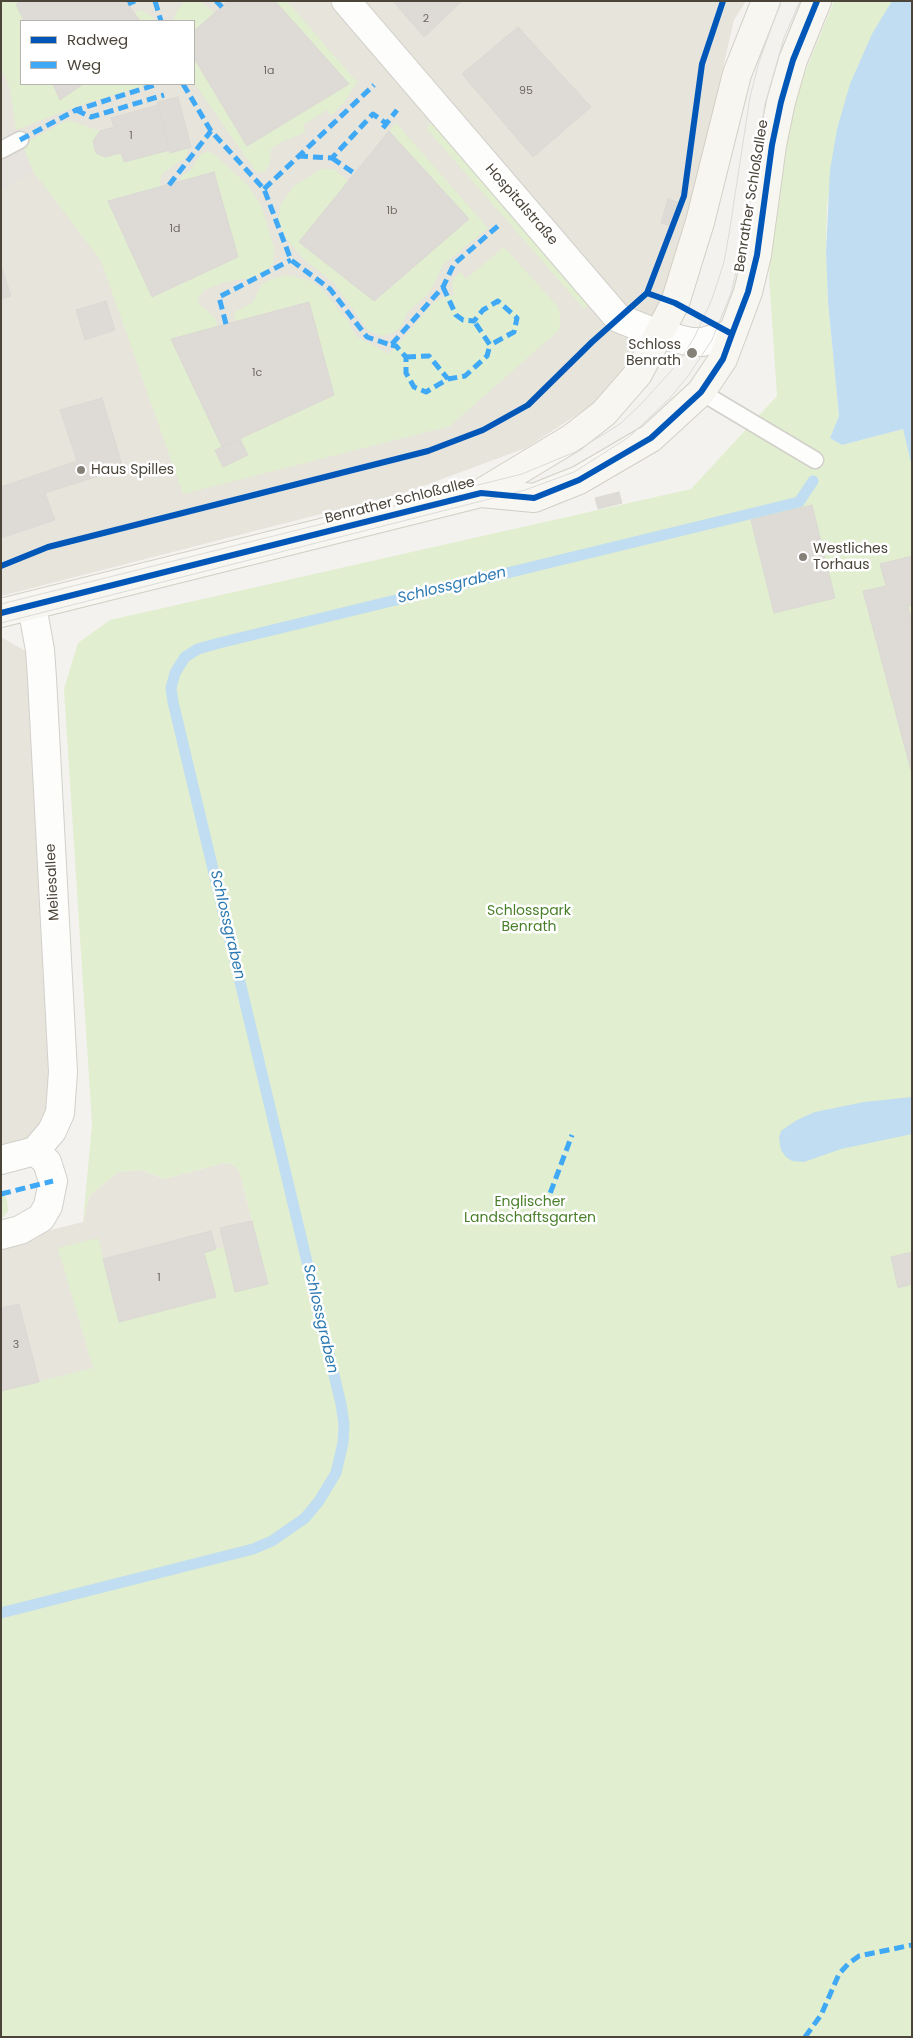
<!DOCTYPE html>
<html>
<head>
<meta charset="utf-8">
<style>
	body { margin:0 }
	#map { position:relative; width:913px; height:2038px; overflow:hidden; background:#f4f2ee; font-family:Poppins,sans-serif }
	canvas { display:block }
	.frame { position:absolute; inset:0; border:2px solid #4b4439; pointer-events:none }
	.legend { position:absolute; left:20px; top:20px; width:175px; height:65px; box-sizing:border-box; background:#fff; border:1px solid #b7b4b0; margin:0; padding:6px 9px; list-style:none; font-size:15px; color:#4b4439 }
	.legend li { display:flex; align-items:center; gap:10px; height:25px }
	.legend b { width:25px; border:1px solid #b7b4b0 }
</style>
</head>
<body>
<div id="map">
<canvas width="913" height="2038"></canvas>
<div class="frame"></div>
<ul class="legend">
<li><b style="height:6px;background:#0057b8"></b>Radweg</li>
<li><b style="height:6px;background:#3fa9f5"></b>Weg</li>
</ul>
</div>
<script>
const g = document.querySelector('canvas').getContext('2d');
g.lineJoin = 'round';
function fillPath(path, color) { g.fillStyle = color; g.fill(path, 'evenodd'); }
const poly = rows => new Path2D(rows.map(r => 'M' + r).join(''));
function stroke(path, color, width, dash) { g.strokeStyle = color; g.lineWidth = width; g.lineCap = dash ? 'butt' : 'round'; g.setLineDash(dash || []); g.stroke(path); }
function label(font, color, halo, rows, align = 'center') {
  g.font = font + ' Poppins,sans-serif'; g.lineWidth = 5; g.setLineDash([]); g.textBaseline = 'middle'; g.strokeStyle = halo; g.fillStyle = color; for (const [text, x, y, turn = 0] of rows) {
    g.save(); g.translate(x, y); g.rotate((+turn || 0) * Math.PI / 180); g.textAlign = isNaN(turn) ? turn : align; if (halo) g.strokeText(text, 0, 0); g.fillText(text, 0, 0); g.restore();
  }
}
fillPath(poly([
	[1,1,746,1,734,20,676,273,641,352,595,403,526,448,407,492,1,596],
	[21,21,194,21,194,84,21,84],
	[1,637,31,654,54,1060,48,1112,24,1148,1,1154],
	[224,1163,232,1164,239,1170,293,1384,1,1556,1,1242,83,1222,89,1196,118,1172,142,1170,164,1179]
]), '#e7e4dc');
fillPath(poly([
	[1,1,23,2,17,5,24,21,21,21,21,84,53,84,60,100,83,84,150,84,75,107,16,130,10,89,1,67],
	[185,1,200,1,215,13,194,31,194,21,173,21,177,11],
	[275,1,287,1,357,82,345,101,331,116,327,110,303,125,306,132,281,142,271,149,269,165,265,171,257,173,194,83,194,58,247,146],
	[834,1,892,1,859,63,837,129,827,208,826,252,828,302,839,416,830,438,842,445,903,429,912,467,912,2037,1,2037,1,1391,93,1368,58,1248,98,1238,119,1322,215,1297,204,1253,216,1249,224,1247,235,1292,268,1284,239,1170,232,1164,224,1163,164,1179,142,1170,118,1172,89,1196,83,1222,92,1124,64,689,78,643,110,620,691,489,777,396,769,276,776,196,794,99],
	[143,11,153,17,154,21,140,21,133,12],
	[68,120,100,131,93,141,121,153,124,162,170,150,171,153,187,149,187,156,162,174,160,181,161,187,108,202,152,297,238,257,214,173,181,182,181,176,191,170,200,155,208,151,216,156,248,185,262,207,274,248,273,264,264,273,251,278,225,282,204,290,198,299,199,304,215,318,218,326,171,339,222,447,215,450,223,467,247,455,240,439,334,395,309,302,235,321,234,315,237,311,253,302,262,284,272,279,286,275,309,280,321,288,348,321,356,336,389,354,434,302,448,295,454,296,452,284,454,277,460,272,466,279,504,247,558,307,561,321,558,331,450,426,183,494,101,261,33,171,22,144],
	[434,121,592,303,584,309,426,128],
	[396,123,488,228,443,265,430,292,407,313,401,327,393,333,382,336,368,331,334,283,305,260,285,237,278,220,281,204,294,186,321,169,334,169,348,181,299,242,375,301,469,219,389,131],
	[1,1189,7,1200,8,1211,1,1220]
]), '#e1eecf');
fillPath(poly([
	[16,130,33,171,1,190,1,136]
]), '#e6e3df');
fillPath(poly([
	[892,1,912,1,912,467,903,429,842,445,830,438,839,416,828,302,826,252,830,170,837,129,850,84,872,34],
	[912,1097,912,1134,841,1149,804,1162,792,1161,786,1157,781,1150,779,1138,781,1131,797,1120,815,1112,864,1102]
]), '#c0ddf1');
stroke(poly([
	[1,1613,253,1549,272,1541,305,1518,319,1501,336,1473,343,1443,344,1424,341,1404,173,702,171,688,175,673,185,657,198,649,219,643,799,502,813,481]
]), '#c0ddf1', 11);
const building = poly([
	[126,1,140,21,24,21,16,4,24,1,126,1],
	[228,1,275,1,349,84,247,146,194,58,194,31,228,1],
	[393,1,462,1,424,37,393,1],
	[518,27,591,107,533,157,462,74,518,27],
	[53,84,83,84,60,100,53,84],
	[178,97,191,147,170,153,157,102,178,97],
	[158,105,170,150,124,162,121,153,105,157,96,153,93,141,100,131,114,127,111,118,158,105],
	[389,131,469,219,374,301,299,242,389,131],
	[214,172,238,257,152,297,108,201,214,172],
	[668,199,679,203,672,226,661,223,668,199],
	[1,265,11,296,1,299,1,265],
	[106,301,115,330,85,340,76,310,106,301],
	[309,302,334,395,222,447,171,339,309,302],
	[102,398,123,468,45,493,55,520,1,538,1,487,77,461,60,410,102,398],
	[240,439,248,455,223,467,215,450,240,439],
	[619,492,622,503,598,509,595,498,619,492],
	[812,505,835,598,774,613,751,520,812,505],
	[912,556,912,605,908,606,912,622,912,774,863,591,886,586,880,564,912,556],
	[252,1221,268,1284,235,1292,220,1228,252,1221],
	[211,1231,216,1249,204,1253,216,1297,119,1322,103,1259,211,1231],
	[912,1252,912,1284,898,1288,891,1257,912,1252],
	[19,1304,39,1382,1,1391,1,1308,19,1304]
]);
fillPath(building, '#dedbd6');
stroke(building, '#dcd9d4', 1);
const service = poly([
	[1,150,20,140],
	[701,392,815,460]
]);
const minor = poly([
	[346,1,618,318,658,334,691,342,702,342,732,334],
	[1,1160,35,1151,52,1131,60,1113,63,1072,42,678,40,650,32,606],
	[1,1235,20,1230,41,1218,48,1206,53,1181,47,1162,35,1151]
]);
const secondary = poly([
	[481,493,534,498,579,480,651,438,701,392,723,359,748,292,757,255,772,145,781,102,793,60,817,1],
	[1,613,481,493,572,438,604,413,638,374,675,303,700,222,737,74,766,1]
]);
stroke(service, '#d2d0cb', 19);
stroke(minor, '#d2d0cb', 30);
stroke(secondary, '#d3cfc5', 30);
stroke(service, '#fdfdfc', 16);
stroke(minor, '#fdfdfc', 28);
stroke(secondary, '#f7f6f1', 28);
stroke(poly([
	[1,604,522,474,575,452,620,424,643,402,678,363,694,338,712,299,724,262,729,234,750,97,759,62,781,1],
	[1,623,525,490,574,472,629,437,670,398,688,376,712,340,731,293,745,236,765,104,784,38,800,1]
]), '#dbdbda', 1);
stroke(poly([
	[155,1,161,21],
	[216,1,222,7],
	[128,4,135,1],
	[183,84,211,131,264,189,291,260,330,289,367,337,391,345,443,287,454,264,498,226],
	[76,110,91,117,164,95],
	[383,128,397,110],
	[20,140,76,110,158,84],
	[298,156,332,158,373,114,387,124],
	[332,158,354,173],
	[169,185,211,131],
	[264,189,374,85],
	[443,287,456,315,463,320,474,321,483,310,498,301,517,318,514,332,490,345,474,321],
	[226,324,219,297,291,260],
	[391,345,396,346,406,357,406,373,414,387,426,392,448,379,465,376,487,356,490,345],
	[406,357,429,356,448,379],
	[1,1194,53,1181],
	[545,1207,572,1135],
	[805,2037,821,2015,839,1974,848,1964,859,1956,912,1945]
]), '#3fa9f5', 5, [10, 5]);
stroke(poly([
	[647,293,675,303,732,334],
	[1,566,48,547,428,451,483,430,528,405,592,342,647,293,684,196,702,64,723,1],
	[1,613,481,493,534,498,579,480,651,438,701,392,723,359,732,334,748,292,757,255,772,145,781,102,793,60,817,1]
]), '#0057b8', 6);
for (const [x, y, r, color] of [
	[692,353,6,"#868178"],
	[81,470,5,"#868178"],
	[803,557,5,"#868178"]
]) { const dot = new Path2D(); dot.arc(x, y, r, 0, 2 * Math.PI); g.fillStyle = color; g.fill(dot); stroke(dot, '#fff', 2); }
label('11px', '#706a61', null, [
	["2",426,19],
	["1a",269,71],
	["95",526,91],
	["1",131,136],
	["1b",392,211],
	["1d",175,229],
	["1c",257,373],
	["1",159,1278],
	["3",16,1345]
]);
label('14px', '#4b4439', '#fff', [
	["Benrather Schloßallee",752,196,-81],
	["Hospitalstraße",521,205,49],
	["Benrather Schloßallee",400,501,-14],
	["Meliesallee",53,882,-93]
]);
label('14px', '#4b4439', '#fff', [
	["Schloss",681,345,"right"],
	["Benrath",681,361,"right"],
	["Haus Spilles",91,470],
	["Westliches",813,549],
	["Torhaus",813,565]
], 'left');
label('14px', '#4a7f2a', '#fff', [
	["Schlosspark",529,911],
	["Benrath",529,927],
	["Englischer",530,1202],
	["Landschaftsgarten",530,1218]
]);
label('italic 15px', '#2e7ab2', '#fff', [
	["Schlossgraben",452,586,-14],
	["Schlossgraben",227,925,77],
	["Schlossgraben",320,1319,77]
]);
</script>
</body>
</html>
